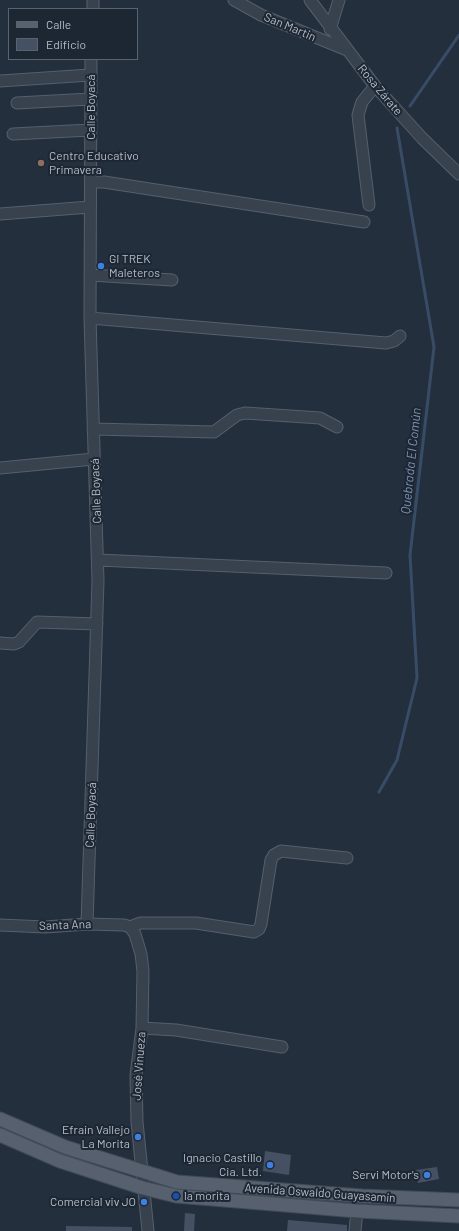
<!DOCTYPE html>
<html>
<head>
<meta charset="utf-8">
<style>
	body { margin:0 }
	#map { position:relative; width:459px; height:1231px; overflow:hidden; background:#242f3e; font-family:Barlow,sans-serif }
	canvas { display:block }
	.legend { position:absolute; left:8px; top:8px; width:130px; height:52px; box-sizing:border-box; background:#1d2633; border:1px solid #59626f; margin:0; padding:5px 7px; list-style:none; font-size:12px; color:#b4bcc9 }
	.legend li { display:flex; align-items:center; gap:8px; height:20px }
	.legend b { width:20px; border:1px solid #59626f }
</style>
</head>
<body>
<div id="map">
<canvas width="459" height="1231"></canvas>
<ul class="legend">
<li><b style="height:5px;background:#56606e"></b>Calle</li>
<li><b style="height:11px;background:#455162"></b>Edificio</li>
</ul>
</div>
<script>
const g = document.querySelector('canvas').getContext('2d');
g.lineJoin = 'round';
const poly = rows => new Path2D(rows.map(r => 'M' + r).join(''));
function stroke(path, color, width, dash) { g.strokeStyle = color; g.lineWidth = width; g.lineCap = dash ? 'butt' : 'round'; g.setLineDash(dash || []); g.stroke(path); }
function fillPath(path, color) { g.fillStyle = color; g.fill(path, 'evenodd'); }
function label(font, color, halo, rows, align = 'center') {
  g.font = font + ' Barlow,sans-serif'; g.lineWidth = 4; g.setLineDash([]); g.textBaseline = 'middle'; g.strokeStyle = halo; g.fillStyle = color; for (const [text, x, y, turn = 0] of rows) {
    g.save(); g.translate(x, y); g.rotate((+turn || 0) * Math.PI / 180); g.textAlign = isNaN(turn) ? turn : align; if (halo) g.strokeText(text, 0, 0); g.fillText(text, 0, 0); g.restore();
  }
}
stroke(poly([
	[410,106,459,35],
	[379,792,397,760,417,678,410,555,434,347,397,128]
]), '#394c67', 3);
fillPath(poly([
	[265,1151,291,1155,289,1175,263,1171],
	[437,1167,439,1179,418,1183,416,1170],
	[185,1213,195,1214,194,1231,184,1231],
	[288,1220,347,1225,347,1231,287,1231],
	[66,1226,132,1227,132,1231,66,1231]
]), '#455162');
const minor = poly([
	[234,0,261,15,347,50],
	[310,0,375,86,422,138,459,174],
	[93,9,93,0],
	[330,29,339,0],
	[0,81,90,75],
	[17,103,90,99],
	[13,134,90,130],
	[91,182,104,182,364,222],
	[369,205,358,115,362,102,375,86],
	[0,214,90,207],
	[90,275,172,280],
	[90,318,386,343,394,341,400,336],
	[93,429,214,432,237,415,245,413,320,418,337,427],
	[0,468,94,459],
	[98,560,386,573],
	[0,643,14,644,19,642,37,622,97,624],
	[87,924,98,581,90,318,91,59],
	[0,925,45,927,87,924,124,925,130,927,135,934,141,954,143,971,142,1028,136,1075,137,1122,148,1231],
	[130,927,140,923,196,923,254,932,259,929,261,924,271,860,274,855,281,851,347,858],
	[142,1028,176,1030,282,1047],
	[355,1231,357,1211]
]);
const major = poly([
	[0,1119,65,1147,177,1182,362,1196,459,1200],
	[0,1135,60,1161,143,1188,176,1196,357,1211,459,1216]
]);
stroke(minor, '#565f6c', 13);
stroke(major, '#414a57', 15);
stroke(minor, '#38414e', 11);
stroke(major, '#56606e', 13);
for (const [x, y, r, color] of [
	[41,163,4,"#8d6e63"],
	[101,266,4,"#3f7fe0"],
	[138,1137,4,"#3f7fe0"],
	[270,1165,4,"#3f7fe0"],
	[427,1175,4,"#3f7fe0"],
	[176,1196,4,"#1a4fb4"],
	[144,1202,4,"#3f7fe0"]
]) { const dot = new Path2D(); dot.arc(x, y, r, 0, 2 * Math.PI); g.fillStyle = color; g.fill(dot); stroke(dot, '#1d2633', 1.5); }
label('12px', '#b4bcc9', '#1d2633', [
	["San Martin",290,27,23],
	["Rosa Zárate",380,90,50],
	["Calle Boyacá",91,107,-90],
	["Calle Boyacá",96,491,-92],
	["Calle Boyacá",91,815,-88],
	["Santa Ana",65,925,-2],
	["José Vinueza",139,1066,-86],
	["Avenida Oswaldo Guayasamín",320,1193,4]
]);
label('12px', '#b4bcc9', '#1d2633', [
	["Centro Educativo",49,156,"left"],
	["Primavera",49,170,"left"],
	["GI TREK",109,259,"left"],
	["Maleteros",109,273,"left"],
	["Efrain Vallejo",130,1130],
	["La Morita",130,1144],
	["Ignacio Castillo",262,1158],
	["Cia. Ltd.",262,1172],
	["Servi Motor's",419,1175],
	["la morita",184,1196,"left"],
	["Comercial viv JO",136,1202]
], 'right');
label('italic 13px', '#7c92b1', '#1d2633', [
	["Quebrada El Común",411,461,-84]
]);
</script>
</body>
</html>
